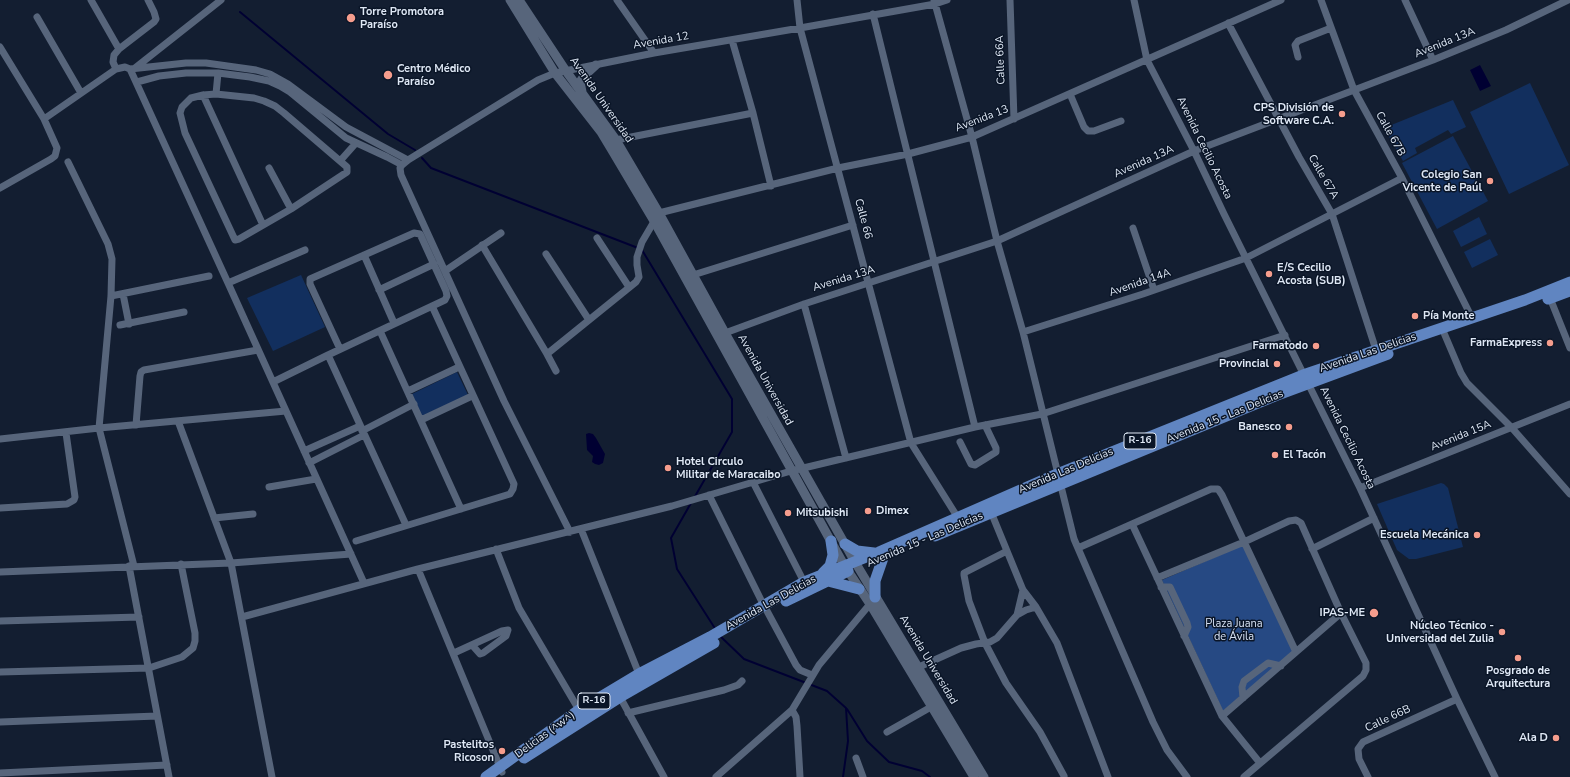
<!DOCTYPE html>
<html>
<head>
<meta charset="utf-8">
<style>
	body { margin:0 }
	canvas { display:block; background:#131e31 }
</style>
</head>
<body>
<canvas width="1570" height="777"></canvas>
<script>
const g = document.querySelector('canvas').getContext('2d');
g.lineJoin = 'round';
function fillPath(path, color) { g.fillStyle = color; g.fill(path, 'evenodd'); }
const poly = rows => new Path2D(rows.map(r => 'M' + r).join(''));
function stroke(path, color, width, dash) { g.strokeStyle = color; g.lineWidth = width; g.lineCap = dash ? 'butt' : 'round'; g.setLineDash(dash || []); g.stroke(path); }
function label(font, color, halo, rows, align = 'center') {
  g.font = font + ' "Nunito Sans",sans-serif'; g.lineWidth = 3; g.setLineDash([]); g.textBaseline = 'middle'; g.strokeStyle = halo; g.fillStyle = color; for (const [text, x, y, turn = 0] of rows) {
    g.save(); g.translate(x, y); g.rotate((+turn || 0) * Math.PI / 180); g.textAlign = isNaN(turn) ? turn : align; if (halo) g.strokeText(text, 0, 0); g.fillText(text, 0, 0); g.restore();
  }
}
fillPath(poly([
	[1530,83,1569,165,1509,194,1470,112],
	[1453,100,1466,127,1451,134,1448,130,1415,148,1417,153,1403,161,1384,128],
	[1453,136,1488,201,1437,229,1402,163],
	[1479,217,1487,234,1461,247,1453,231],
	[1490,239,1498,255,1472,268,1464,252],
	[301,275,325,327,273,351,247,298],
	[457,372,468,395,422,416,412,394],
	[1441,483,1444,484,1448,488,1463,547,1416,559,1409,559,1397,550,1377,504]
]), '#122f5e');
fillPath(poly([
	[1243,545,1293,652,1223,711,1162,580]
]), '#264983');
fillPath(poly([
	[1480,65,1491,86,1480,91,1470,70],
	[589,433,593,434,596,438,605,454,603,463,599,465,595,464,592,462,593,456,587,450,586,434]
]), '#000032');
stroke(poly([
	[240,12,388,134,415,150],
	[422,158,431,168,638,248],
	[642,250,732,399,732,432,694,498],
	[691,503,671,538,677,569,716,630],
	[719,635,744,659,827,691,846,708,848,741,843,777],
	[847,709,867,741,889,762,922,771,930,777]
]), '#000032', 2);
stroke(poly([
	[91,0,119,49],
	[617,0,654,53],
	[797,0,800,28,911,443,958,518],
	[934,0,972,137,997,241,1023,332],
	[1010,0,1014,119],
	[1134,0,1147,60,1194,151,1224,214,1360,488,1457,699,1495,777],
	[1321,0,1354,90,1402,178,1472,318],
	[1405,0,1433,60],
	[873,14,975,427],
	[37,17,81,93],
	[1228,23,1299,157,1332,214,1376,350],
	[732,40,753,113,771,186],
	[0,47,44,119,57,148,55,156,51,159,0,188],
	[1298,57,1295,45,1298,41,1331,28],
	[135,68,221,0],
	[116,69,113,62,114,55,119,49,154,22,156,19,154,12,148,0],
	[130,69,186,63,206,63,256,70,270,74,288,84,346,127,408,160],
	[137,82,159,76,186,73,218,73,250,77,269,81,280,86,290,92,346,138,387,157,402,165],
	[216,94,254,98,264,101,275,106,284,113,347,167,347,172,291,209,239,239,235,240,185,133,180,113,182,107,191,98,203,95,216,94],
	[216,94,218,73],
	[1070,94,1084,127,1088,131,1094,131,1121,121],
	[203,95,263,225],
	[44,119,116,69,125,67,130,69,228,283,364,583],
	[616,140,753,113],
	[340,161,356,143],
	[68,162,108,244,112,259,111,296,99,428,134,566],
	[269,168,291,209],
	[1133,228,1154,290],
	[597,238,629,287],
	[482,245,547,354,636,282,639,277,637,265,637,257,642,242,659,213,838,168,908,154,972,137,1281,0],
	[546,254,589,320],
	[364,255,394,323],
	[445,271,501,233],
	[693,275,853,225],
	[228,283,305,250],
	[379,290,434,264],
	[123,294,129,324],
	[111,296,209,276],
	[1550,298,1570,348],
	[804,304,846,458],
	[120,325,184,312],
	[380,331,461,509],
	[725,333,804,304,997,241,1194,151,1433,60,1506,30,1568,0],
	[1444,333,1461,373,1467,383,1512,428,1570,494],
	[340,349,310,284,310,279,414,233,420,234,446,291,447,296,445,300,328,355,406,525],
	[547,354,556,371],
	[273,382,328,355],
	[408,391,459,367],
	[421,420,472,396],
	[178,421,231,563,272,777],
	[136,425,140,376,141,372,144,370,258,350],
	[362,431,414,404],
	[0,439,99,428,286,411],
	[960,442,971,464,975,465,996,452,996,448,985,425],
	[304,451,360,426],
	[309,463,364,435],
	[753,482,804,582],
	[269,487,316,479],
	[1360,488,1570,404],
	[709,495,764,606],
	[0,508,67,504,74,500,75,497,66,433],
	[991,512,1023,590,1036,607,1057,643,1108,777],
	[214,518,253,514],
	[1132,524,1222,716,1260,763],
	[581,529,639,674],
	[570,532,504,401,401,175,400,168,402,165,408,160,538,80,555,73,654,53,800,28,935,4,947,0],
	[356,541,510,494,513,489,514,484,432,306],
	[1078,548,1211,489,1218,489,1222,495,1296,652],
	[496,549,519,608,579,710],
	[1312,549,1374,518],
	[1007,551,964,573,964,575,969,601,985,643,1006,683,1040,732,1064,776],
	[129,566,169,777],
	[418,569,502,772],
	[0,572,231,563,351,554],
	[1157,578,1244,542,1289,521,1296,520,1301,523,1341,613,1222,716],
	[1161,587,1170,587,1187,623,1188,627,1184,636],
	[767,611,796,665,800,670,812,675],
	[1017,615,1026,610,1036,607],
	[242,617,418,569,672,506,791,471,975,427,1042,414,1285,335],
	[0,621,139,617],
	[454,653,502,631,508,630,506,636,483,653,480,654,472,645],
	[919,667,961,648,976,644,990,642,997,638,1017,615,1023,590],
	[0,672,149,668,182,657,193,648,195,641,195,633,181,564],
	[620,697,664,777],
	[1243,698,1242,687,1244,681,1268,663,1281,666],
	[792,710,796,717,797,726,800,777],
	[628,713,724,690,738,685,742,681],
	[0,722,157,716],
	[887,732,931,707],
	[856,758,863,777],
	[0,773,167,765],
	[716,777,792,710,819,665,870,604],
	[1187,777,1167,750,1153,722,1074,539,1023,332,1143,294,1246,258,1402,178],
	[1244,777,1363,676,1366,670,1366,663,1341,613],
	[1368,777,1359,759,1358,749,1363,742,1457,699]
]), '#57657b', 7);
stroke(poly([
	[510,0,555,73,601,132,613,152,654,221,844,565,870,604,974,777],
	[519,0,566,71,616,140,659,213,725,333,855,562,984,777],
	[582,92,580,82,584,76,596,65]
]), '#57657b', 9);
stroke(poly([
	[1548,299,1570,291],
	[935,536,1280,394,1388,354],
	[845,544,857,551,874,553],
	[823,573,830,566,833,555,831,541],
	[828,581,859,589],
	[875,597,875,581,883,558],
	[786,601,848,571],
	[524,758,620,697,714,643],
	[486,777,579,710,639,674,710,637,804,582,879,552,1057,474,1303,375,1525,300,1570,282]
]), '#6085c1', 11);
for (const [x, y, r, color] of [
	[351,18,5,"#f59d8d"],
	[388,75,5,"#f59d8d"],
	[1342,114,4,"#f59d8d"],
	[1490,181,4,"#f59d8d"],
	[1269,274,4,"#f59d8d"],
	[1415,316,4,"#f59d8d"],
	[1550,343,4,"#f59d8d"],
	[1316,346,4,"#f59d8d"],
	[1277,364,4,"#f59d8d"],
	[1289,427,4,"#f59d8d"],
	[1275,455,4,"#f59d8d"],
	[668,468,4,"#f59d8d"],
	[868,511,4,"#f59d8d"],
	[788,513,4,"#f59d8d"],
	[1477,535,4,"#f59d8d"],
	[1374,613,5,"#f59d8d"],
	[1502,632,4,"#f59d8d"],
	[1518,658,4,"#f59d8d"],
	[1556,738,4,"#f59d8d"],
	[502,751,4,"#f59d8d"]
]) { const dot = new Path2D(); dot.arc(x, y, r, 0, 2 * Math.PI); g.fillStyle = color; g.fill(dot); stroke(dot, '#0a1527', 1.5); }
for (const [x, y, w] of [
	[1140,441,32],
	[594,701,32]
]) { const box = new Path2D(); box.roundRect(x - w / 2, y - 8, w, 16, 3); g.fillStyle = '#0a1527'; g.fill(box); stroke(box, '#dfe8f5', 1); }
label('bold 10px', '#dfe8f5', null, [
	["R-16",1140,441],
	["R-16",594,701]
]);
label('bold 11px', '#dfe8f5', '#0a1527', [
	["Torre Promotora",360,12,"left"],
	["Paraíso",360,25,"left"],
	["Centro Médico",397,69,"left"],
	["Paraíso",397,82,"left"],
	["CPS División de",1334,108],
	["Software C.A.",1334,121],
	["Colegio San",1482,175],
	["Vicente de Paúl",1482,188],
	["E/S Cecilio",1277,268,"left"],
	["Acosta (SUB)",1277,281,"left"],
	["Pía Monte",1423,316,"left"],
	["FarmaExpress",1542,343],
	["Farmatodo",1308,346],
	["Provincial",1269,364],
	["Banesco",1281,427],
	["El Tacón",1283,455,"left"],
	["Hotel Circulo",676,462,"left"],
	["Militar de Maracaibo",676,475,"left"],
	["Dimex",876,511,"left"],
	["Mitsubishi",796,513,"left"],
	["Escuela Mecánica",1469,535],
	["IPAS-ME",1365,613],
	["Núcleo Técnico -",1494,626],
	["Universidad del Zulia",1494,639],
	["Posgrado de",1518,671,"center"],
	["Arquitectura",1518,684,"center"],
	["Ala D",1548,738],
	["Pastelitos",494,745],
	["Ricoson",494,758]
], 'right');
label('11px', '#dfe8f5', '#0a1527', [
	["Avenida 12",661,41,-10],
	["Avenida 13A",1445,43,-22],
	["Calle 66A",1001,60,-92],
	["Avenida Universidad",601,100,55],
	["Avenida 13",982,119,-21],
	["Calle 67B",1390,134,61],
	["Avenida Cecilio Acosta",1204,148,64],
	["Avenida 13A",1144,162,-24],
	["Calle 67A",1323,177,60],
	["Calle 66",863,219,75],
	["Avenida 13A",844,279,-17],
	["Avenida 14A",1140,283,-19],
	["Avenida Las Delicias",1368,353,-19],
	["Avenida Universidad",765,380,61],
	["Avenida 15 - Las Delicias",1225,417,-22],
	["Avenida 15A",1461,436,-22],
	["Avenida Cecilio Acosta",1347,438,64],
	["Avenida Las Delicias",1066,471,-23],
	["Avenida 15 - Las Delicias",925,540,-23],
	["Avenida Las Delicias",771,603,-29],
	["Avenida Universidad",928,660,59],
	["Calle 66B",1388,719,-25],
	["Delicias (^w^)",545,735,-36]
]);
label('11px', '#d5e0f2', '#0a1527', [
	["Plaza Juana",1234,624],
	["de Ávila",1234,637]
]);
</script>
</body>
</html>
